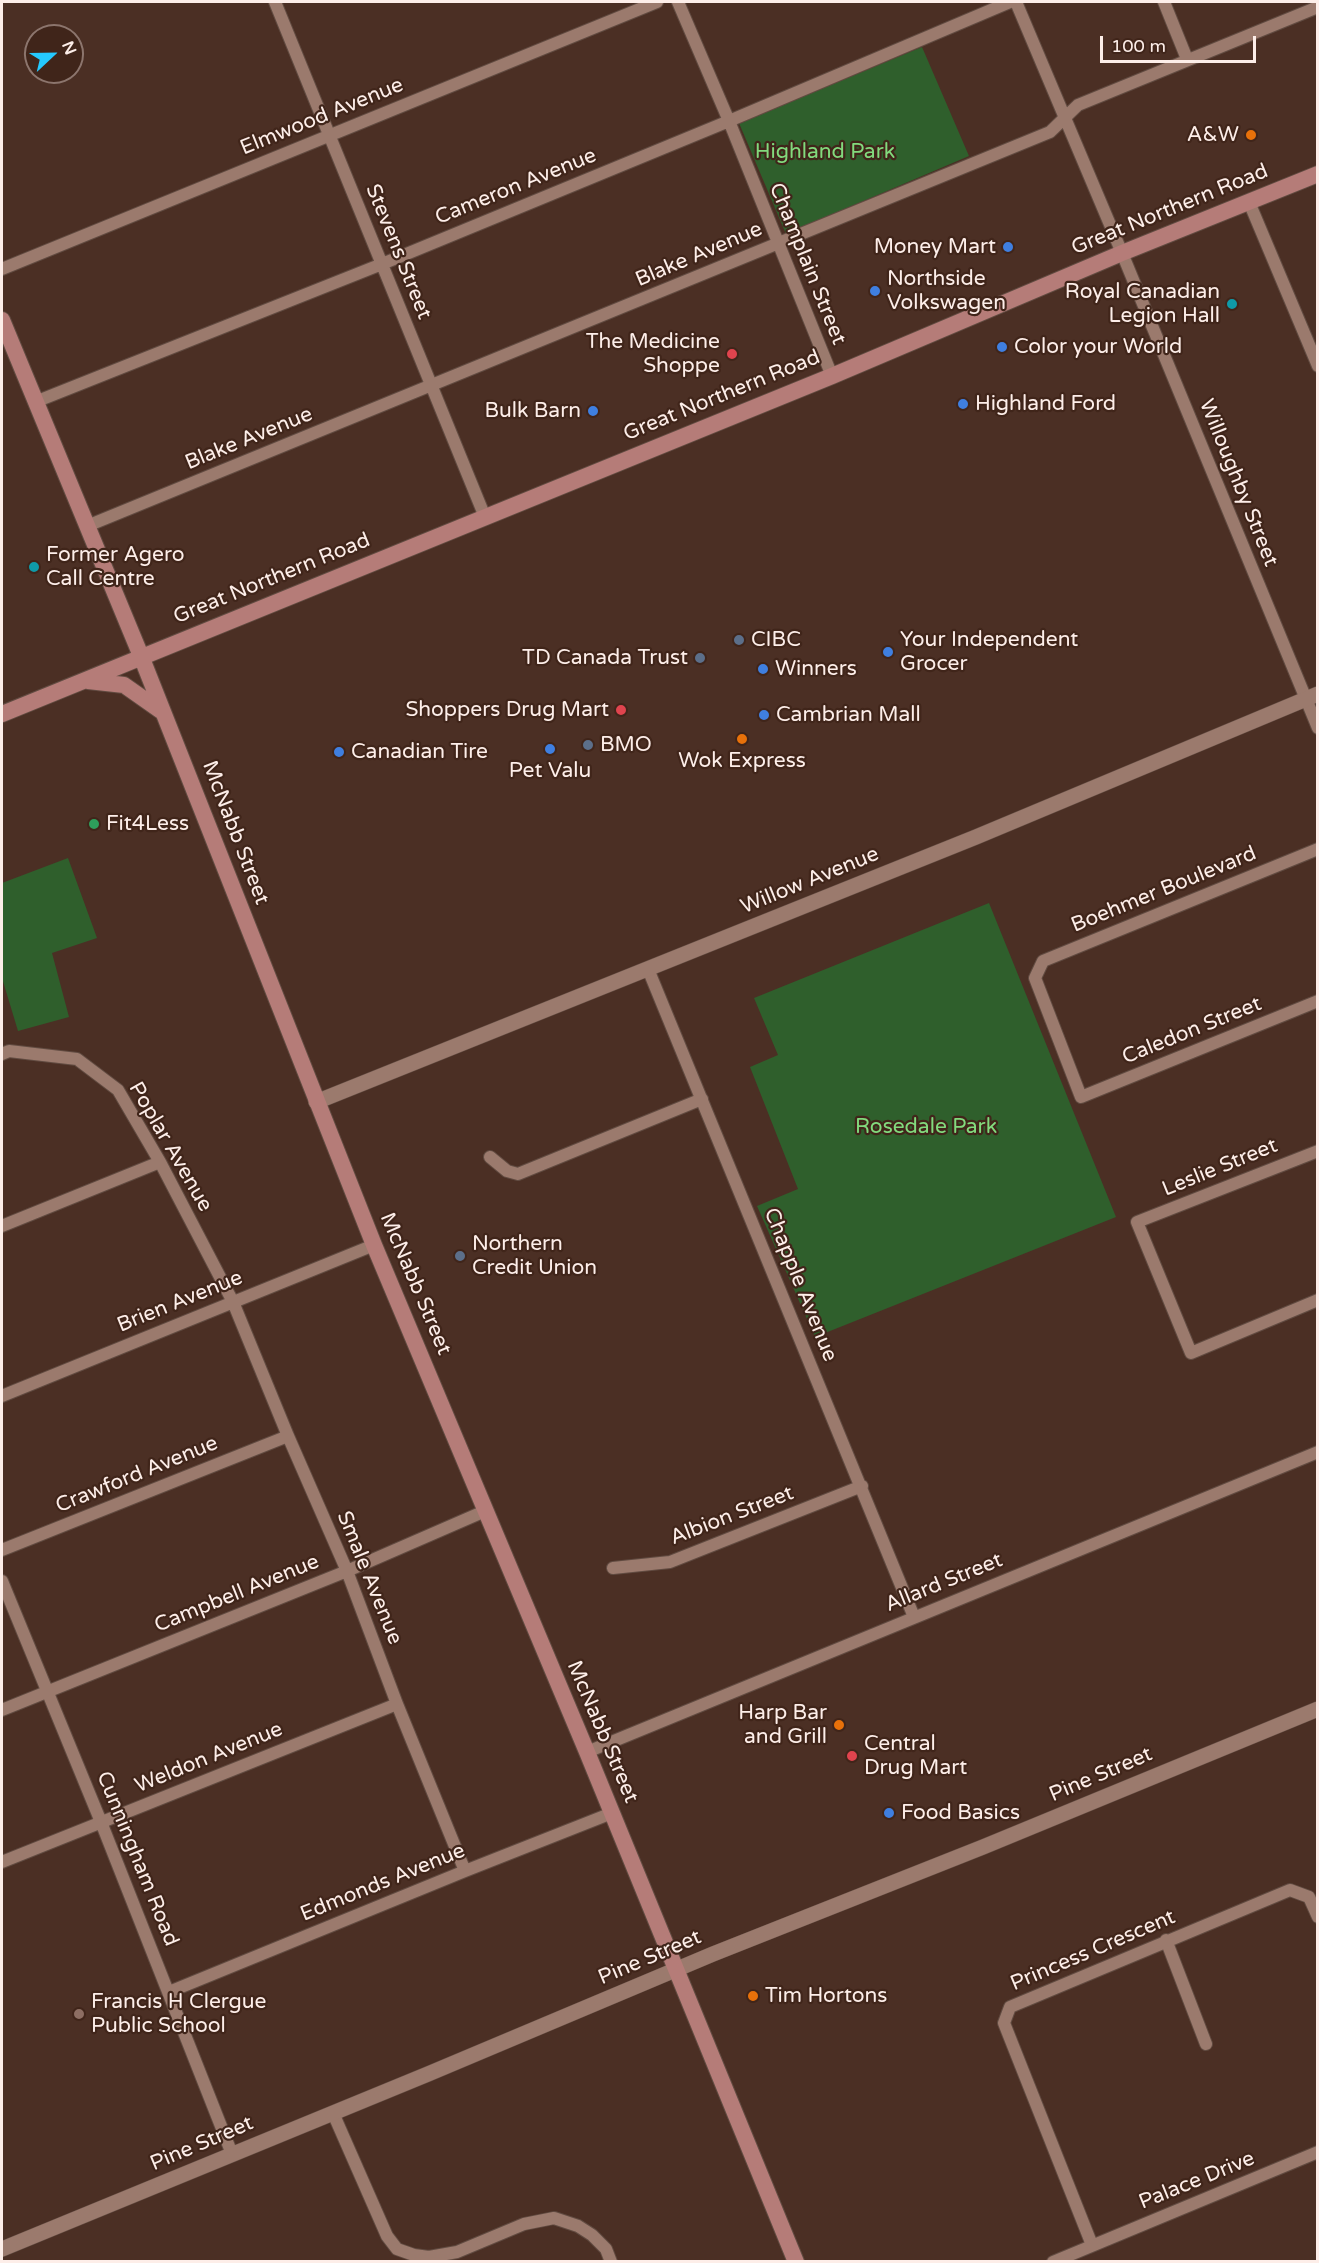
<!DOCTYPE html>
<html>
<head>
<meta charset="utf-8">
<style>
	body { margin:0 }
	#map { position:relative; width:1319px; height:2263px; overflow:hidden; background:#4b2f24; font-family:"Varela Round",sans-serif }
	canvas { display:block }
	.frame { position:absolute; inset:0; border:3px solid #fdeee9; pointer-events:none }
	.north { position:absolute; left:24px; top:24px; width:60px; height:60px; box-sizing:border-box; background:#40251a; border:2px solid #8c756d; border-radius:50%; rotate:68deg; font-size:16px; font-weight:700; line-height:24px; text-align:center; color:#fdeee9 }
	.north::after { content:''; display:block; margin:auto; width:21px; height:27px; background:#25c9fe; clip-path:polygon(50% 0,100% 100%,50% 72%,0 100%) }
	.scale { position:absolute; left:1100px; top:36px; width:156px; height:27px; box-sizing:border-box; border:3px solid #fdeee9; border-top:0; padding-left:8px; font-size:18px; line-height:21px; white-space:nowrap; color:#fdeee9; -webkit-text-stroke:4px #40251a; paint-order:stroke }
</style>
</head>
<body>
<div id="map">
<canvas width="1319" height="2263"></canvas>
<div class="frame"></div>
<div class="north">N</div>
<div class="scale">100 m</div>
</div>
<script>
const g = document.querySelector('canvas').getContext('2d');
g.lineJoin = 'round';
function fillPath(path, color) { g.fillStyle = color; g.fill(path, 'evenodd'); }
const poly = rows => new Path2D(rows.map(r => 'M' + r).join(''));
function stroke(path, color, width, dash) { g.strokeStyle = color; g.lineWidth = width; g.lineCap = dash ? 'butt' : 'round'; g.setLineDash(dash || []); g.stroke(path); }
function label(font, color, halo, rows, align = 'center') {
  g.font = font + ' "Varela Round",sans-serif'; g.lineWidth = 4.5; g.setLineDash([]); g.textBaseline = 'middle'; g.strokeStyle = halo; g.fillStyle = color; for (const [text, x, y, turn = 0] of rows) {
    g.save(); g.translate(x, y); g.rotate((+turn || 0) * Math.PI / 180); g.textAlign = isNaN(turn) ? turn : align; if (halo) g.strokeText(text, 0, 0); g.fillText(text, 0, 0); g.restore();
  }
}
fillPath(poly([
	[922,47,969,156,786,234,739,123],
	[68,858,97,938,52,953,69,1017,18,1031,2,978,2,883],
	[989,903,1116,1217,815,1337,757,1206,798,1189,750,1067,778,1055,754,998]
]), '#2f5f2c');
const minor = poly([
	[275,2,485,517],
	[678,2,729,121,832,376],
	[1016,2,1122,253,1318,728],
	[1164,2,1187,59],
	[1249,202,1318,366],
	[2,269,657,2],
	[35,402,382,264,729,121,1010,2],
	[87,526,1050,132,1078,105,1318,7],
	[1318,849,1043,961,1035,978,1081,1097,1318,1001],
	[648,969,914,1617],
	[2,1054,9,1051,77,1059,118,1090,160,1162,233,1302,288,1436,347,1571,397,1704,465,1871],
	[1318,1151,1137,1222,1191,1353,1318,1300],
	[490,1157,507,1171,518,1174,702,1099],
	[2,1226,160,1162],
	[2,1396,374,1245],
	[2,1550,288,1436],
	[613,1568,670,1562,862,1486],
	[2,1581,101,1822,232,2154],
	[2,1710,347,1571,485,1511],
	[587,1752,1318,1452],
	[2,1862,397,1704],
	[1166,1940,1206,2044],
	[169,1992,465,1871,612,1813],
	[333,2113,387,2236,397,2249,414,2255,429,2257,457,2252,524,2224,554,2218,578,2226,592,2235,606,2249,611,2262],
	[1092,2245,1004,2023,1010,2007,1290,1890,1309,1897,1318,1917],
	[1053,2262,1318,2152]
]);
const tertiary = poly([
	[316,1102,976,837,1318,694],
	[2,2249,428,2074,713,1954,983,1847,1318,1709]
]);
const secondary = poly([
	[2,320,141,656,374,1245,587,1752,796,2262],
	[88,681,124,685,161,711],
	[2,714,832,376,1122,253,1318,174]
]);
stroke(minor, '#614b41', 14);
stroke(tertiary, '#614b41', 16);
stroke(secondary, '#614b41', 18);
stroke(minor, '#9b7a6d', 12);
stroke(tertiary, '#9b7a6d', 15);
stroke(secondary, '#b57c78', 16);
for (const [x, y, r, color] of [
	[1251,135,6,"#e8710a"],
	[1008,247,6,"#3f7fe0"],
	[875,291,6,"#3f7fe0"],
	[1232,304,6,"#0f9aa8"],
	[1002,347,6,"#3f7fe0"],
	[732,354,6,"#e0444e"],
	[963,404,6,"#3f7fe0"],
	[593,411,6,"#3f7fe0"],
	[34,567,6,"#0f9aa8"],
	[739,640,6,"#5c6f8a"],
	[888,652,6,"#3f7fe0"],
	[700,658,6,"#5c6f8a"],
	[763,669,6,"#3f7fe0"],
	[621,710,6,"#e0444e"],
	[764,715,6,"#3f7fe0"],
	[742,739,6,"#e8710a"],
	[588,745,6,"#5c6f8a"],
	[550,749,6,"#3f7fe0"],
	[339,752,6,"#3f7fe0"],
	[94,824,6,"#2e9e5b"],
	[460,1256,6,"#5c6f8a"],
	[839,1725,6,"#e8710a"],
	[852,1756,6,"#e0444e"],
	[889,1813,6,"#3f7fe0"],
	[753,1996,6,"#e8710a"],
	[79,2014,6,"#8d6e63"]
]) { const dot = new Path2D(); dot.arc(x, y, r, 0, 2 * Math.PI); g.fillStyle = color; g.fill(dot); stroke(dot, '#40251a', 2); }
label('21px', '#fdeee9', '#40251a', [
	["Elmwood Avenue",322,117,-22],
	["Cameron Avenue",516,187,-22],
	["Great Northern Road",1170,210,-22],
	["Stevens Street",398,252,68],
	["Blake Avenue",699,255,-23],
	["Champlain Street",807,264,68],
	["Great Northern Road",722,396,-22],
	["Blake Avenue",249,439,-22],
	["Willoughby Street",1238,483,68],
	["Great Northern Road",272,579,-22],
	["McNabb Street",235,833,69],
	["Willow Avenue",810,881,-22],
	["Boehmer Boulevard",1164,890,-22],
	["Caledon Street",1192,1031,-22],
	["Poplar Avenue",170,1147,60],
	["Leslie Street",1220,1168,-22],
	["McNabb Street",415,1284,67],
	["Chapple Avenue",800,1285,68],
	["Brien Avenue",180,1302,-22],
	["Crawford Avenue",137,1475,-22],
	["Albion Street",732,1516,-21],
	["Smale Avenue",369,1578,68],
	["Allard Street",944,1583,-22],
	["Campbell Avenue",237,1594,-22],
	["McNabb Street",602,1732,67],
	["Weldon Avenue",209,1758,-22],
	["Pine Street",1101,1775,-23],
	["Cunningham Road",137,1859,68],
	["Edmonds Avenue",383,1883,-22],
	["Princess Crescent",1093,1951,-23],
	["Pine Street",650,1958,-23],
	["Pine Street",202,2144,-23],
	["Palace Drive",1197,2181,-22]
]);
label('21px', '#fdeee9', '#40251a', [
	["A&W",1239,135,"right"],
	["Money Mart",996,247,"right"],
	["Northside",887,279],
	["Volkswagen",887,303],
	["Royal Canadian",1220,292,"right"],
	["Legion Hall",1220,316,"right"],
	["The Medicine",720,342,"right"],
	["Shoppe",720,366,"right"],
	["Color your World",1014,347],
	["Highland Ford",975,404],
	["Bulk Barn",581,411,"right"],
	["Former Agero",46,555],
	["Call Centre",46,579],
	["CIBC",751,640],
	["Your Independent",900,640],
	["Grocer",900,664],
	["TD Canada Trust",688,658,"right"],
	["Winners",775,669],
	["Shoppers Drug Mart",609,710,"right"],
	["Cambrian Mall",776,715],
	["BMO",600,745],
	["Canadian Tire",351,752],
	["Wok Express",742,761,"center"],
	["Pet Valu",550,771,"center"],
	["Fit4Less",106,824],
	["Northern",472,1244],
	["Credit Union",472,1268],
	["Harp Bar",827,1713,"right"],
	["and Grill",827,1737,"right"],
	["Central",864,1744],
	["Drug Mart",864,1768],
	["Food Basics",901,1813],
	["Tim Hortons",765,1996],
	["Francis H Clergue",91,2002],
	["Public School",91,2026]
], 'left');
label('21px', '#82da7d', '#40251a', [
	["Highland Park",825,152],
	["Rosedale Park",926,1127]
]);
</script>
</body>
</html>
